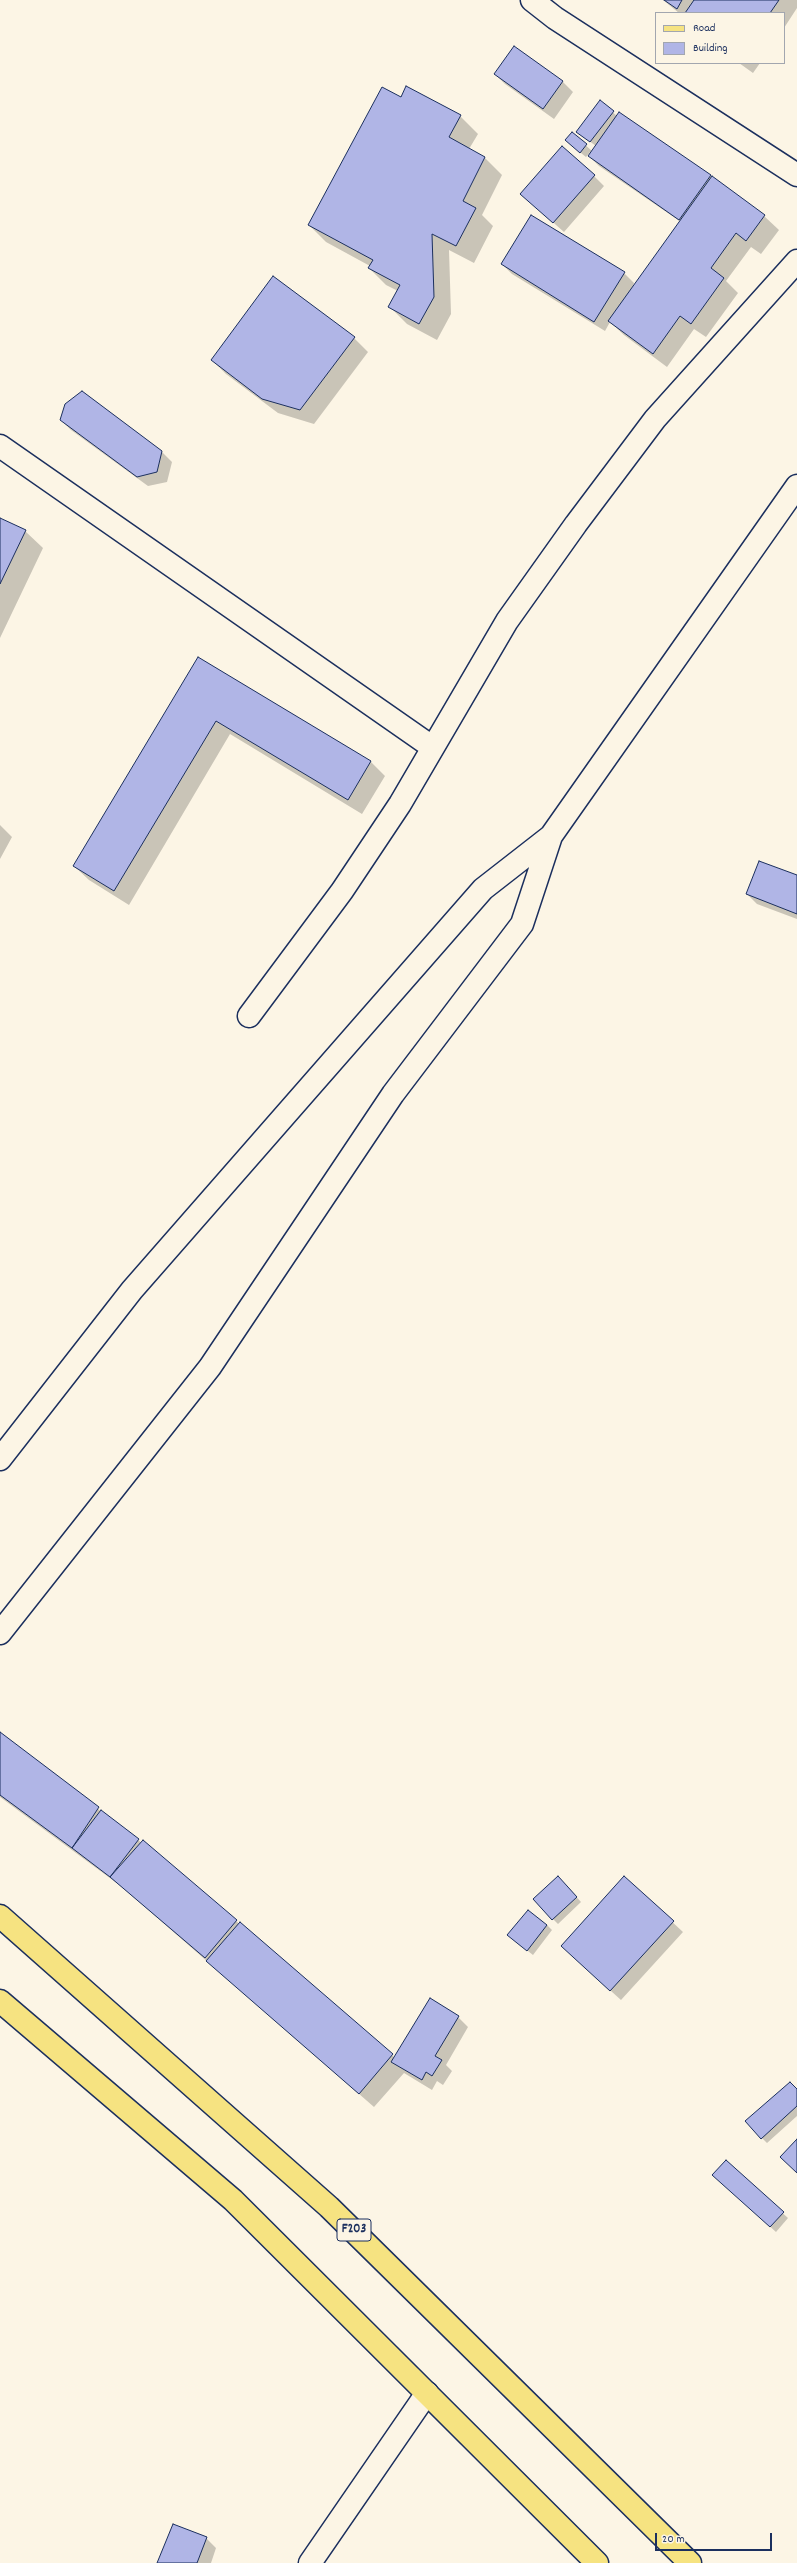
<!DOCTYPE html>
<html>
<head>
<meta charset="utf-8">
<style>
	body { margin:0 }
	#map { position:relative; width:797px; height:2563px; overflow:hidden; background:#fcf5e5; font-family:Dekko,sans-serif }
	canvas { display:block }
	.legend { position:absolute; left:655px; top:12px; width:130px; height:52px; box-sizing:border-box; background:#fcf5e5; border:1px solid #a2a6af; margin:0; padding:5px 7px; list-style:none; font-size:12px; color:#1b2f5e }
	.legend li { display:flex; align-items:center; gap:8px; height:20px }
	.legend b { width:20px; border:1px solid #a2a6af }
	.scale { position:absolute; left:655px; top:2533px; width:117px; height:18px; box-sizing:border-box; border:2px solid #1b2f5e; border-top:0; padding-left:5px; font-size:12px; line-height:14px; white-space:nowrap; color:#1b2f5e; -webkit-text-stroke:3px #fcf5e5; paint-order:stroke }
</style>
</head>
<body>
<div id="map">
<canvas width="797" height="2563"></canvas>
<ul class="legend">
<li><b style="height:5px;background:#f6e381"></b>Road</li>
<li><b style="height:11px;background:#b0b5e6"></b>Building</li>
</ul>
<div class="scale">20 m</div>
</div>
<script>
const g = document.querySelector('canvas').getContext('2d');
g.lineJoin = 'round';
function fillPath(path, color) { g.fillStyle = color; g.fill(path, 'evenodd'); }
const poly = rows => new Path2D(rows.map(r => 'M' + r).join(''));
function stroke(path, color, width, dash) { g.strokeStyle = color; g.lineWidth = width; g.lineCap = dash ? 'butt' : 'round'; g.setLineDash(dash || []); g.stroke(path); }
function label(font, color, halo, rows, align = 'center') {
  g.font = font + ' Dekko,sans-serif'; g.lineWidth = 3; g.setLineDash([]); g.textBaseline = 'middle'; g.strokeStyle = halo; g.fillStyle = color; for (const [text, x, y, turn = 0] of rows) {
    g.save(); g.translate(x, y); g.rotate((+turn || 0) * Math.PI / 180); g.textAlign = isNaN(turn) ? turn : align; if (halo) g.strokeText(text, 0, 0); g.fillText(text, 0, 0); g.restore();
  }
}
fillPath(poly([
	[663,0,797,0,797,8,784,28,784,13,679,13],
	[514,48,563,82,573,92,554,119,505,84,495,74],
	[739,63,760,63,753,73],
	[407,88,460,116,478,134,469,149,485,158,502,175,482,215,493,226,474,263,449,250,451,314,437,340,407,324,390,307,398,291,386,285,369,268,370,266,326,242,309,225],
	[601,102,617,116,710,176,764,216,779,230,761,254,751,247,726,281,738,293,706,337,694,329,667,367,624,335,610,322,605,331,512,274,502,264,624,273,634,283,631,292,681,222,599,166,589,156,591,151,586,157,571,145,572,133,592,151,596,146,577,132],
	[594,176,604,186,564,232,521,194],
	[354,338,368,352,314,424,278,413,226,374,212,360],
	[61,420,161,451,172,462,167,482,148,486,71,430],
	[0,519,25,531,43,548,0,638],
	[199,658,371,762,385,776,362,814,230,734,129,905,89,880,74,866],
	[0,825,12,837,0,859],
	[797,876,797,919,757,904,747,894],
	[0,1733,138,1840,236,1921,395,2058,458,2017,468,2027,446,2065,452,2071,443,2085,437,2081,432,2090,404,2073,374,2107,122,1887,0,1797],
	[624,1877,683,1932,621,2000,572,1956],
	[563,1882,581,1902,558,1924,553,1919],
	[547,1925,552,1930,533,1955,514,1940],
	[797,2090,797,2116,767,2143,762,2138],
	[726,2162,788,2218,776,2232,719,2180],
	[206,2538,216,2548,211,2563,158,2563]
]), '#0003');
const building = poly([
	[664,0,682,0,677,9,664,0],
	[694,0,779,0,770,13,685,13,694,0],
	[514,46,563,81,543,109,494,74,514,46],
	[406,86,461,115,449,137,485,157,463,201,476,208,456,246,432,234,434,297,419,324,388,307,400,285,368,268,373,260,308,225,382,87,401,97,406,86],
	[600,100,614,111,590,142,576,132,600,100],
	[619,112,711,175,679,220,588,156,619,112],
	[572,132,587,144,580,153,565,140,572,132],
	[562,146,595,175,553,223,520,194,562,146],
	[712,176,765,215,746,241,736,233,711,268,724,278,691,324,680,316,653,354,608,321,712,176],
	[531,215,625,272,594,322,501,264,531,215],
	[273,276,355,337,300,410,262,399,211,360,273,276],
	[82,391,162,451,157,472,137,477,60,420,65,404,82,391],
	[0,518,26,530,0,584,0,518],
	[198,657,371,761,348,800,216,721,114,891,73,866,198,657],
	[759,861,797,875,797,914,746,894,759,861],
	[0,1732,99,1807,72,1848,0,1795,0,1732],
	[101,1810,139,1839,110,1877,72,1848,101,1810],
	[143,1840,237,1920,205,1958,110,1877,143,1840],
	[558,1876,577,1897,552,1920,533,1899,558,1876],
	[624,1876,674,1921,610,1991,561,1946,624,1876],
	[528,1910,547,1925,527,1951,507,1935,528,1910],
	[240,1922,393,2054,359,2094,206,1961,240,1922],
	[430,1998,459,2016,435,2056,442,2060,432,2076,426,2072,422,2080,391,2062,430,1998],
	[790,2082,797,2089,797,2106,761,2139,745,2121,790,2082],
	[797,2139,797,2173,780,2157,797,2139],
	[726,2160,784,2212,770,2227,712,2175,726,2160],
	[173,2524,207,2537,197,2563,157,2563,173,2524]
]);
fillPath(building, '#b0b5e6');
stroke(building, '#1b2f5e', 1);
const minor = poly([
	[532,0,555,18,797,175],
	[0,446,432,747],
	[249,1016,342,891,400,804,507,621,576,524,655,419,797,261],
	[0,1459,132,1290,483,889,551,836],
	[0,1633,210,1367,393,1094,522,924,551,836,797,486],
	[310,2563,427,2393]
]);
const primary = poly([
	[0,1916,329,2207,690,2563],
	[0,2001,233,2200,597,2563]
]);
stroke(minor, '#1b2f5e', 25);
stroke(primary, '#1b2f5e', 25);
stroke(minor, '#fcf5e5', 22);
stroke(primary, '#f6e381', 22);
for (const [x, y, w] of [
	[354,2230,34]
]) { const box = new Path2D(); box.roundRect(x - w / 2, y - 11, w, 22, 3); g.fillStyle = '#fcf5e5'; g.fill(box); stroke(box, '#1b2f5e', 1); }
label('bold 13px', '#1b2f5e', null, [
	["F203",354,2230]
]);
</script>
</body>
</html>
